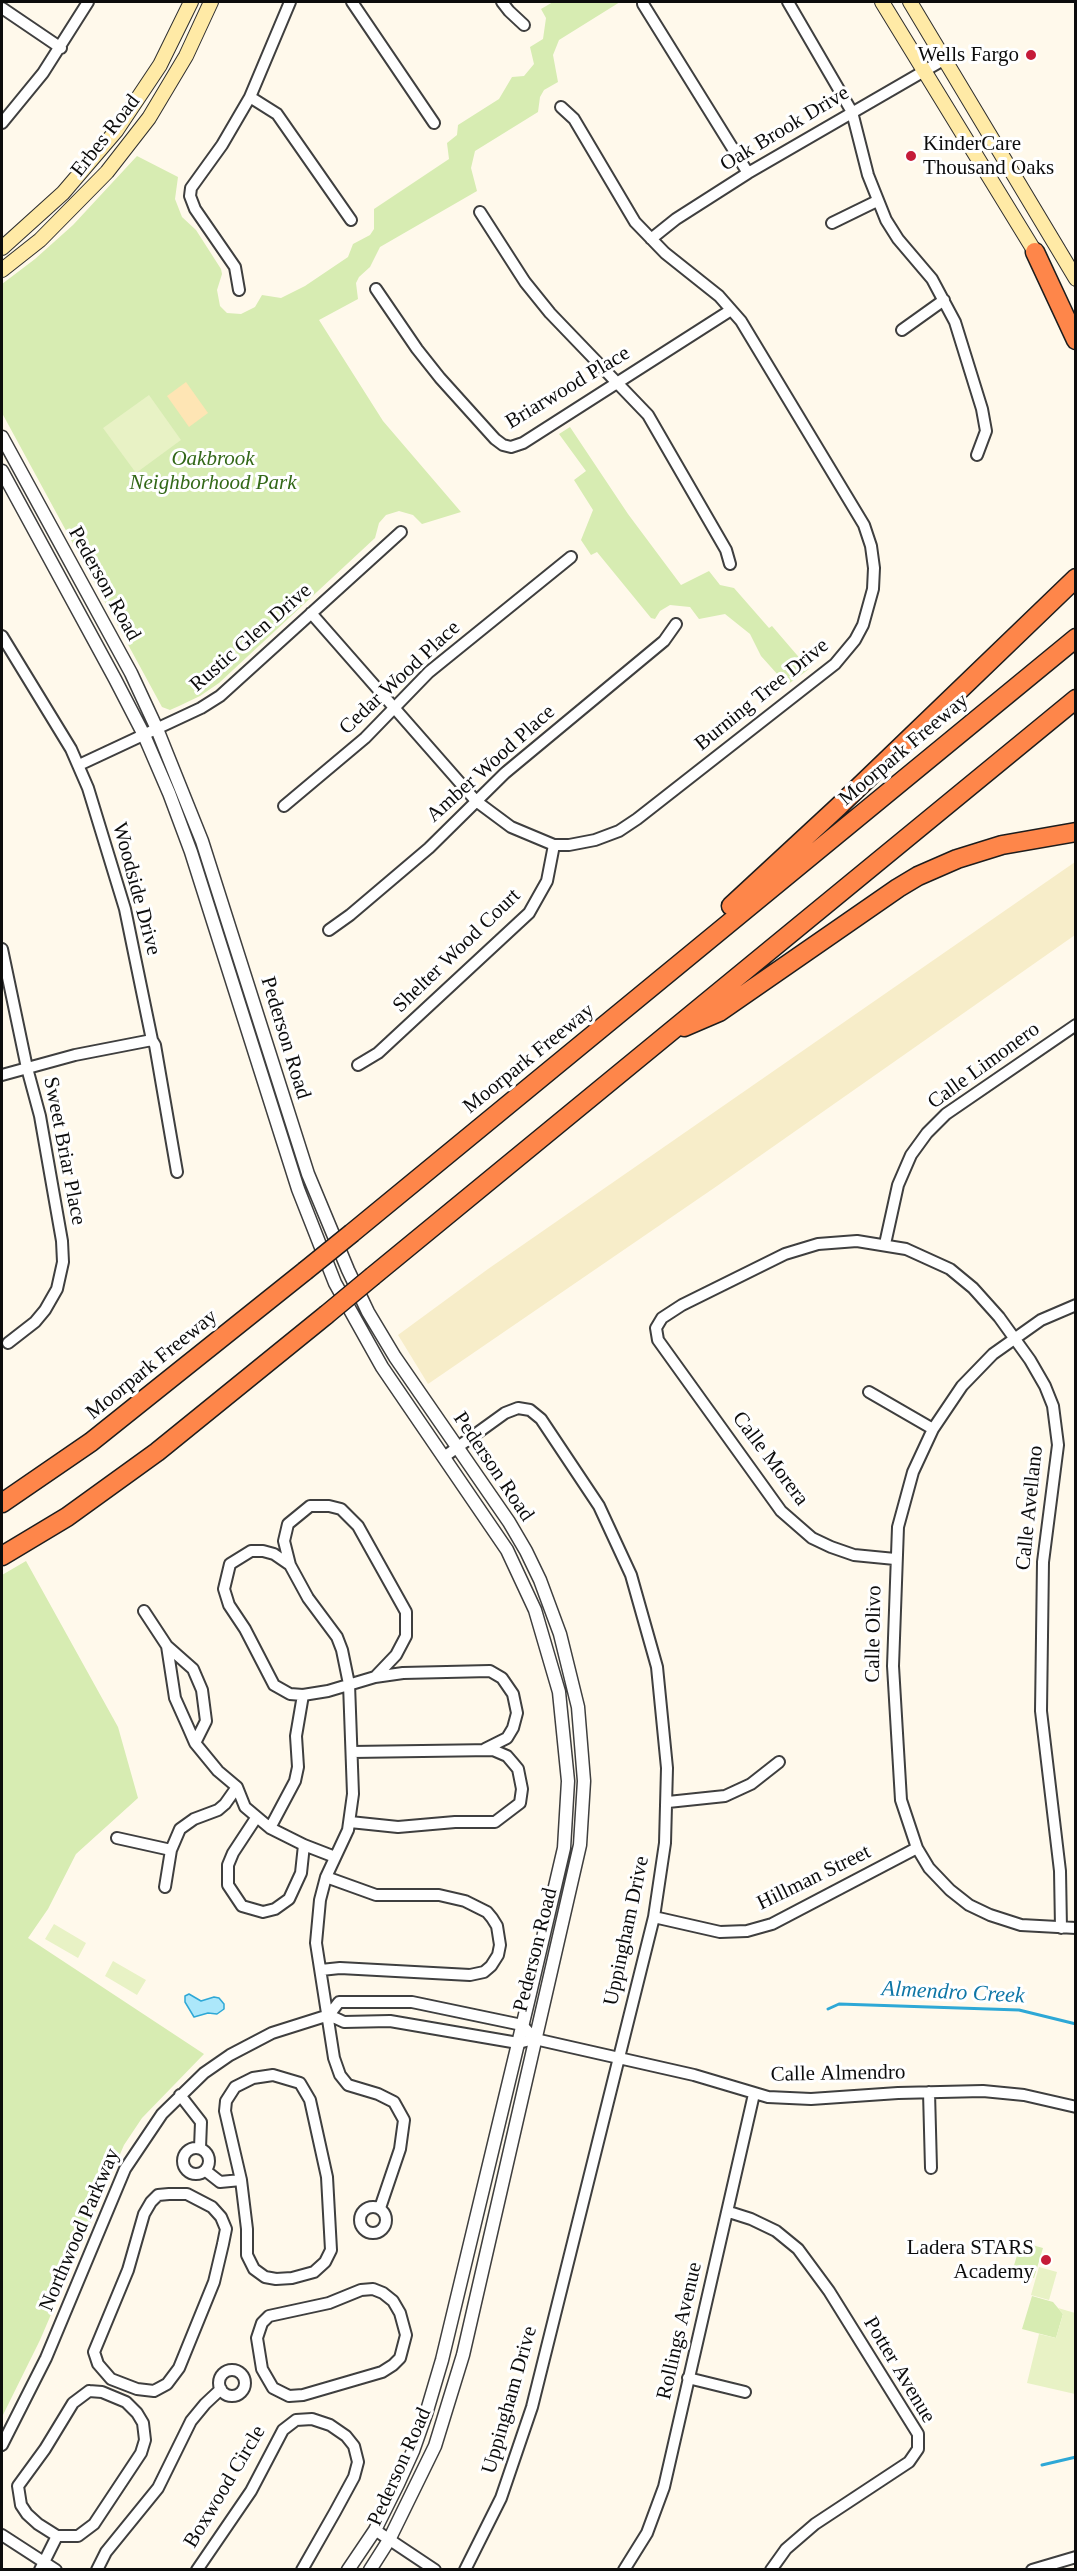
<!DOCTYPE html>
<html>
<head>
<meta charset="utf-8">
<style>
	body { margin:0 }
	#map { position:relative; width:1077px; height:2571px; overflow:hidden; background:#fff9eb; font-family:Georgia,serif }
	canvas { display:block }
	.frame { position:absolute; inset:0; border:3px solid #0c0c0c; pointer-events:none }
</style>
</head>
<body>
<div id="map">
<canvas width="1077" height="2571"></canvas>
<div class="frame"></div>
</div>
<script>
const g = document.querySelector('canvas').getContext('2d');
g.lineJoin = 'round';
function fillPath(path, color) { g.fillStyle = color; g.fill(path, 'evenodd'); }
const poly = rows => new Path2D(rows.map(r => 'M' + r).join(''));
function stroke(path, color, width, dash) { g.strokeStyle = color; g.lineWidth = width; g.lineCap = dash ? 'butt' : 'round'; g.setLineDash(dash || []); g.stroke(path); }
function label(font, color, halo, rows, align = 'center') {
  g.font = font + ' Georgia,serif'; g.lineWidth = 6; g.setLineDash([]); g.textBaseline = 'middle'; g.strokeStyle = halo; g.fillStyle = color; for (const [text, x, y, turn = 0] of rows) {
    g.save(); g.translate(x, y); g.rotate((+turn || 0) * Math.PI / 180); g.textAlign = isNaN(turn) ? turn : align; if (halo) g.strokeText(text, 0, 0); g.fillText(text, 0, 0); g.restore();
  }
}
fillPath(poly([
	[1075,862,1075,935,717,1186,428,1384,398,1335,488,1269]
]), '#f7edc9');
fillPath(poly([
	[553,2,620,2,559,40,553,55,558,82,544,90,540,97,538,112,475,151,471,168,477,191,380,247,370,267,359,277,356,283,358,299,319,320,383,421,461,512,422,524,413,515,399,511,386,515,379,523,375,538,219,683,200,696,179,706,170,710,162,707,2,413,2,284,35,259,73,225,137,156,178,177,175,199,182,217,196,230,221,269,222,274,217,290,220,306,227,313,241,314,255,307,262,295,281,298,305,286,348,257,353,244,370,235,374,229,374,209,449,159,447,143,457,135,458,125,499,99,512,77,524,76,534,64,530,47,543,39,546,18,541,9],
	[570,427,628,514,681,585,709,571,720,585,734,588,769,628,772,626,809,669,787,685,761,656,750,634,725,614,699,619,690,607,670,605,660,611,655,619,651,618,597,552,591,555,581,540,593,510,574,480,586,471,559,434],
	[26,1561,118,1727,138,1798,76,1854,48,1909,28,1938,204,2054,142,2118,124,2145,40,2340,2,2417,2,1575],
	[1021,2242,1043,2248,1034,2278,1012,2272],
	[1032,2296,1053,2302,1063,2314,1056,2338,1022,2329]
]), '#d7ecb2');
fillPath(poly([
	[186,382,208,413,189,427,167,396]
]), '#fee5b4');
fillPath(poly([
	[149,395,181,440,136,473,103,428],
	[54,1924,86,1943,78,1958,45,1939],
	[113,1961,146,1980,137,1995,105,1976],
	[1039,2267,1057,2272,1049,2300,1031,2295],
	[1058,2308,1075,2313,1075,2394,1027,2383,1039,2334,1056,2338,1063,2314]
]), '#e8f2c5');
const water = poly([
	[189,1994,201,2001,214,1997,219,1998,224,2004,224,2009,217,2014,208,2013,194,2017,185,2002,185,1996,189,1994]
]);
fillPath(water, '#ace7fa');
stroke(water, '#2ea8d6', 1.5);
stroke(poly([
	[828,2009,839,2004,1019,2010,1076,2024],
	[1042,2465,1076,2457]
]), '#2ea8d6', 3);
const minor = poly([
	[352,2,434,123],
	[502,2,509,11,524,25],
	[788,2,852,112,868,175,886,220,898,239,932,279,955,322,982,409,986,431,977,455],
	[643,4,748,173],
	[2,8,61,48],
	[250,97,277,114,351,220],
	[2,123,43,73,88,2],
	[480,212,525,282,550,313,648,415,726,550,730,564],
	[832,223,877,201],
	[651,239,676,219,748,173,945,59],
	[376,289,417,349,440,378,495,439,503,445,511,447,523,443,731,310],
	[239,290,235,267,195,209,190,196,191,188,222,145,250,97,290,2],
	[902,330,944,300],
	[311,613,476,801,511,827,554,845,569,845,595,840,619,831,637,819,835,664,855,640,863,625,873,589,874,568,871,546,864,525,741,321,719,296,665,253,635,222,574,119,561,107],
	[2,636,71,749,88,788,125,909,152,1040,155,1045,177,1172],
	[79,765,201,708,220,696,401,532],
	[284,806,365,738,429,672,571,557],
	[329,930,350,915,429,848,505,773,664,641,676,624],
	[2,949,27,1068,40,1116,62,1241,63,1262,57,1289,45,1310,35,1322,8,1343],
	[358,1065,378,1053,529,913,547,881,554,845],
	[2,1075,75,1055,152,1040],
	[885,1244,898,1185,911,1155,927,1133,946,1114,1076,1025],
	[1076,1305,1041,1320,993,1354,962,1386,933,1429,913,1472,898,1527,893,1666,901,1800,917,1848,929,1868,950,1890,969,1905,990,1915,1021,1925,1076,1928],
	[869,1392,933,1429],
	[444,1457,505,1413,518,1408,530,1410,541,1419,599,1506,631,1575,657,1667,667,1768,665,1843,654,1917,532,2407,501,2498,465,2570],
	[895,1559,854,1555,831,1547,812,1538,781,1511,658,1340,656,1328,662,1318,682,1305,785,1254,818,1244,857,1241,906,1249,950,1269,973,1288,999,1317,1030,1360,1045,1386,1053,1406,1058,1445,1043,1562,1041,1711,1060,1871,1061,1928],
	[290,1565,274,1554,263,1551,251,1551,230,1564,224,1589,229,1605,245,1629,274,1685,290,1694,303,1695,328,1691,375,1677,403,1673,490,1671,502,1678,513,1694,517,1713,513,1728,507,1738,485,1749],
	[144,1611,167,1646,193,1669,202,1690,206,1721,195,1743],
	[167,1646,175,1698,188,1727,195,1743,218,1771,237,1787,245,1807,270,1828,304,1845,335,1857],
	[375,1677,396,1655,406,1636,406,1612,358,1526,341,1509,329,1506,310,1506,288,1524,284,1541,290,1565,308,1598,337,1637,342,1650,349,1684,353,1794,348,1830,326,1877,320,1900,316,1943,334,2058,340,2075,348,2085,378,2094,394,2102,404,2120,400,2149,380,2208],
	[668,1802,725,1796,751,1784,779,1762],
	[256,1818,233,1853,228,1865,228,1885,242,1906,263,1912,275,1909,289,1899,301,1873,304,1845],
	[350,1822,398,1827,455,1822,495,1822,520,1803,522,1789,518,1769,513,1763,507,1756,493,1750,352,1752],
	[270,1828,295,1781,298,1767,296,1736,303,1695],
	[117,1838,171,1850],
	[165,1887,171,1850,180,1829,194,1819,218,1810,225,1804,237,1787],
	[654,1917,720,1932,747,1931,772,1924,917,1848],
	[321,1970,340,1968,470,1975,484,1972,491,1966,498,1955,500,1945,497,1926,492,1918,487,1912,465,1901,439,1895,376,1895,326,1877],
	[329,2015,344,2022,390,2021,518,2043,535,2039,694,2075,768,2097,811,2099,898,2093,983,2091,1024,2095,1076,2107],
	[273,2075,300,2083,310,2100,327,2177,331,2250,325,2262,314,2272,292,2278,276,2279,265,2277,254,2269,247,2255,247,2229,241,2180,225,2111,226,2101,235,2087,253,2078,273,2075],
	[929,2092,931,2168],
	[180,2095,201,2122,200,2148],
	'183 2161a13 13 0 1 1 26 0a13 13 0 1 1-26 0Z',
	[206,2171,220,2182,241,2180],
	[169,2194,187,2194,212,2207,221,2217,226,2229,223,2244,214,2282,179,2368,167,2384,154,2391,137,2389,111,2379,98,2364,94,2352,128,2270,144,2214,151,2202,158,2195,169,2194],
	'360 2220a13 13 0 1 1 26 0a13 13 0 1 1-26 0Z',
	[729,2212,751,2219,776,2231,798,2249,829,2291,918,2434,918,2449,909,2462,815,2524,786,2549,771,2570],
	[373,2289,383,2293,393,2301,400,2313,406,2335,400,2358,393,2365,382,2372,303,2395,289,2396,273,2388,262,2369,257,2338,262,2323,269,2316,329,2303,361,2290,373,2289],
	'219 2383a13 13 0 1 1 26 0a13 13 0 1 1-26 0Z',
	[688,2378,745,2392],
	[89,2391,102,2392,126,2402,137,2413,143,2423,145,2440,141,2453,94,2524,78,2536,57,2536,38,2524,27,2514,21,2505,18,2486,45,2449,73,2403,89,2391],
	[2,2445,46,2358,125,2169,162,2114,204,2073,230,2055,272,2033,329,2015,339,2002,412,2002,522,2025,535,2039],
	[375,2530,435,2570],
	[2,2535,56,2570],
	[40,2570,57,2536],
	[97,2570,106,2552,158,2488,191,2421,205,2404,221,2389],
	[197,2570,251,2491,283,2430,296,2420,312,2419,330,2425,346,2436,354,2446,358,2462,354,2477,335,2512,302,2570],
	[624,2570,647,2533,664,2487,754,2094],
	[1032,2570,1076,2557]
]);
const tertiary = poly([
	[2,437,131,673,157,729,202,841,308,1174,348,1270,368,1312,395,1357,509,1522,526,1551,540,1580,560,1634,578,1707,584,1781,580,1845,463,2355,435,2446,389,2540,370,2570],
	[2,471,115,679,144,735,169,793,191,852,298,1189,335,1283,382,1367,507,1550,535,1610,559,1692,568,1781,564,1848,528,2002,442,2360,426,2414,413,2451,398,2484,375,2530,348,2570]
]);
const secondary = poly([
	[882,2,1040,260],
	[910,2,1076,279],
	[2,248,63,193,116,131,160,65,191,2],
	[2,270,40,240,107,172,149,118,186,56,211,2]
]);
const motorway = poly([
	[1035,252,1076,340],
	[731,906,838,807,1076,578],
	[684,1027,719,1012,898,888,918,876,957,859,1002,845,1076,832],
	[352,1233,1076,638],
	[373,1276,1076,699],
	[2,1503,91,1442,305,1271],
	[2,1556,67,1517,157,1452,326,1315]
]);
stroke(minor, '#3f3f3f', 14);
stroke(tertiary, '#3f3f3f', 15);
stroke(secondary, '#2e2e2e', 16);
stroke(motorway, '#1d1d1d', 21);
stroke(minor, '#fff', 10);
stroke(tertiary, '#fff', 12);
stroke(secondary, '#ffeaa6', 14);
stroke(motorway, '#fe864a', 18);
const motorwayBridge = poly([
	[305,1271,352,1233],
	[326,1315,373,1276]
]);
stroke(motorwayBridge, '#1d1d1d', 21, []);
stroke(motorwayBridge, '#fe864a', 18);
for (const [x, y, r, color] of [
	[1031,55,6,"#c51b38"],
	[911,156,6,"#c51b38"],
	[1046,2260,6,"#c51b38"]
]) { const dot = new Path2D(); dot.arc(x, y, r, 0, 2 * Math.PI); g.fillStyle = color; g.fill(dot); stroke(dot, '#fff', 2); }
label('21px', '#0c0c0c', '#fff', [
	["Wells Fargo",1019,55],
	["KinderCare",923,144,"left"],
	["Thousand Oaks",923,168,"left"],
	["Ladera STARS",1034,2248],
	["Academy",1034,2272]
], 'right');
label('21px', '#0c0c0c', '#fff', [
	["Oak Brook Drive",785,129,-31],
	["Erbes Road",106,136,-52],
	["Briarwood Place",568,388,-31],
	["Pederson Road",104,584,61],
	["Rustic Glen Drive",251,638,-41],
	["Cedar Wood Place",400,678,-43],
	["Burning Tree Drive",762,695,-39],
	["Moorpark Freeway",904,750,-40],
	["Amber Wood Place",491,764,-42],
	["Woodside Drive",136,889,75],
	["Shelter Wood Court",457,951,-44],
	["Pederson Road",285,1038,73],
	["Moorpark Freeway",529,1059,-39],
	["Calle Limonero",984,1066,-36],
	["Sweet Briar Place",64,1151,79],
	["Moorpark Freeway",152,1365,-39],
	["Calle Morera",770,1459,53],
	["Pederson Road",493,1467,56],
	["Calle Avellano",1030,1508,-84],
	["Calle Olivo",874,1634,-89],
	["Hillman Street",814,1878,-26],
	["Uppingham Drive",627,1931,-78],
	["Pederson Road",536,1950,-76],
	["Calle Almendro",838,2074,-1],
	["Northwood Parkway",80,2230,-67],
	["Rollings Avenue",680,2331,-77],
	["Potter Avenue",899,2370,59],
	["Uppingham Drive",510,2400,-74],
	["Pederson Road",400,2467,-66],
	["Boxwood Circle",225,2487,-59]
]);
label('italic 21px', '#336818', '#fff', [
	["Oakbrook",213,459],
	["Neighborhood Park",213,483]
]);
label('italic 22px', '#0e76a6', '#fff', [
	["Almendro Creek",953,1993,3]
]);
</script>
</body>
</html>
